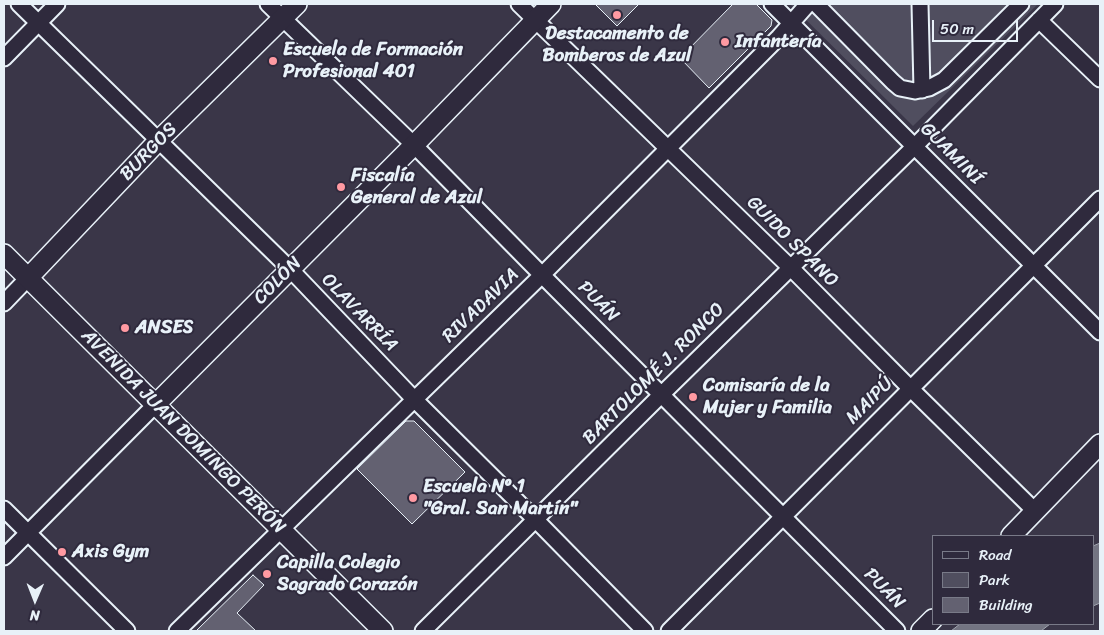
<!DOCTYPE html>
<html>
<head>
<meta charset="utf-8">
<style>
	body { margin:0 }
	#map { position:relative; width:1104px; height:635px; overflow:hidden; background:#3a3648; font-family:Sriracha,sans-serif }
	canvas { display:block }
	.frame { position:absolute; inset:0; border:5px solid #e8f1f8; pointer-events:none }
	.legend { position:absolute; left:932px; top:535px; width:162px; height:90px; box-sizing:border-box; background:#2f2a3d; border:1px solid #797a88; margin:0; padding:6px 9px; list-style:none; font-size:15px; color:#e8f1f8 }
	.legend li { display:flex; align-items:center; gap:10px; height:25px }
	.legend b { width:25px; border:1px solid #797a88 }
	.north { position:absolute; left:10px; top:575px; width:50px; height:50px; -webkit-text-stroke:4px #2f2a3d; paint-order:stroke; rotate:181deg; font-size:14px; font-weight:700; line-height:20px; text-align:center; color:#e8f1f8 }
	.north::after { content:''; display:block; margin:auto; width:18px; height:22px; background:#e8f1f8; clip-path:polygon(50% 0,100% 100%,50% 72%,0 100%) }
	.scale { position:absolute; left:932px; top:20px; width:86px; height:22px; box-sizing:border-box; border:2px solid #e8f1f8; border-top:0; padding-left:6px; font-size:15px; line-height:18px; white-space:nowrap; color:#e8f1f8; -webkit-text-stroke:4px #2f2a3d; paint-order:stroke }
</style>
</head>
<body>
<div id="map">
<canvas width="1104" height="635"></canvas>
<div class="frame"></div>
<ul class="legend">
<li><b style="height:6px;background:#2f2a3d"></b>Road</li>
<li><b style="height:14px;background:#504e5f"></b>Park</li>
<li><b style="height:14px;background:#636171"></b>Building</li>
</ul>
<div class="north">N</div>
<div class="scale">50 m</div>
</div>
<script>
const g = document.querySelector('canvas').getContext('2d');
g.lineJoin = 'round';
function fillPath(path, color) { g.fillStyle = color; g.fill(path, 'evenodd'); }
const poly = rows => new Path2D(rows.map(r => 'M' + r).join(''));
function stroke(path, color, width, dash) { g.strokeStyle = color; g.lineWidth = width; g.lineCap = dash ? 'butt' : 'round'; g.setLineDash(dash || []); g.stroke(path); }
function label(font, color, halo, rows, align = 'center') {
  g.font = font + ' Sriracha,sans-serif'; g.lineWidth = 4; g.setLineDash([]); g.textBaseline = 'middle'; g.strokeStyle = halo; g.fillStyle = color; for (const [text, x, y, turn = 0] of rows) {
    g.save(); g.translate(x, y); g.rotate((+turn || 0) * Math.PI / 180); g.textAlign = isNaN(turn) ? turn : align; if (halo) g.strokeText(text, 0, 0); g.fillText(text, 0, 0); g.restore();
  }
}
fillPath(poly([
	[790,4,1038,4,913,126]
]), '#504e5f');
const water = poly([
	[1100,543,1100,603,1093,606,1093,546,1100,543],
	[960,624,1050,624,1041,631,951,631,960,624]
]);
fillPath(water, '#737482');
stroke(water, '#a2a6b1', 1);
const building = poly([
	[595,4,639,4,617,26,595,4],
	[733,4,756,4,772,20,771,26,709,88,680,58,733,4],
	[406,421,414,421,465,472,412,524,357,469,406,421],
	[253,575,264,585,237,613,256,631,196,631,253,575]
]);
fillPath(building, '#636171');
stroke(building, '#e8f1f8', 1);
const minor = poly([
	[19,4,290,269,414,399,536,520,645,631],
	[268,4,414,145,542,275,897,631],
	[519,4,791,268,911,389,1035,511],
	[772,4,1100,332],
	[816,4,893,82,900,88,915,91,929,88,944,80,1021,4],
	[920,4,922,90],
	[1039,20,1100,79],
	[4,58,57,4],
	[4,303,28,278],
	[4,509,127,631],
	[4,557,155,405],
	[177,631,542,275,779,37,808,4],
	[423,631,662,394,915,146,1055,4],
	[669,631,1100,199]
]);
const major = poly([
	[4,254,383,631],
	[28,278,159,140,297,4],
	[155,405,414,145,551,4],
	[1011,536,1100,444],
	[921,631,933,619]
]);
stroke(minor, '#e8f1f8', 19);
stroke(major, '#e8f1f8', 22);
stroke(minor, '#2f2a3d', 15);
stroke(major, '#2f2a3d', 19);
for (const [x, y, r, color] of [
	[617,15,5,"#ff9aa2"],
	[725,42,5,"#ff9aa2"],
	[273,61,5,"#ff9aa2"],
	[341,187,5,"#ff9aa2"],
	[125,328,5,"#ff9aa2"],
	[693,397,5,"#ff9aa2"],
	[413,498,5,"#ff9aa2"],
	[62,552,5,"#ff9aa2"],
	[267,574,5,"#ff9aa2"]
]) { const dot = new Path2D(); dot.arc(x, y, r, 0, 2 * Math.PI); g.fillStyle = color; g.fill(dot); stroke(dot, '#2f2a3d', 2); }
label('bold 19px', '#e8f1f8', '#2f2a3d', [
	["Destacamento de",617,34,"center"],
	["Bomberos de Azul",617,56,"center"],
	["Infantería",735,42],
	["Escuela de Formación",283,50],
	["Profesional 401",283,72],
	["Fiscalía",351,176],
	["General de Azul",351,198],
	["ANSES",135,328],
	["Comisaría de la",703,386],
	["Mujer y Familia",703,408],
	["Escuela Nº 1",423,487],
	["\"Gral. San Martín\"",423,509],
	["Axis Gym",72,552],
	["Capilla Colegio",277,563],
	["Sagrado Corazón",277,585]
], 'left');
label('19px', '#e8f1f8', '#2f2a3d', [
	["BURGOS",149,152,-46],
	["GUAMINÍ",951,154,45],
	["GUIDO SPANO",792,242,45],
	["COLÓN",278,281,-45],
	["PUÁN",598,302,45],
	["RIVADAVIA",481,306,-44],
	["OLAVARRÍA",359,313,46],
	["BARTOLOMÉ J. RONCO",654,374,-45],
	["MAIPÚ",870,401,-45],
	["AVENIDA JUAN DOMINGO PERÓN",183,432,45],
	["PUÁN",884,589,45]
]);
</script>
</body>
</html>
